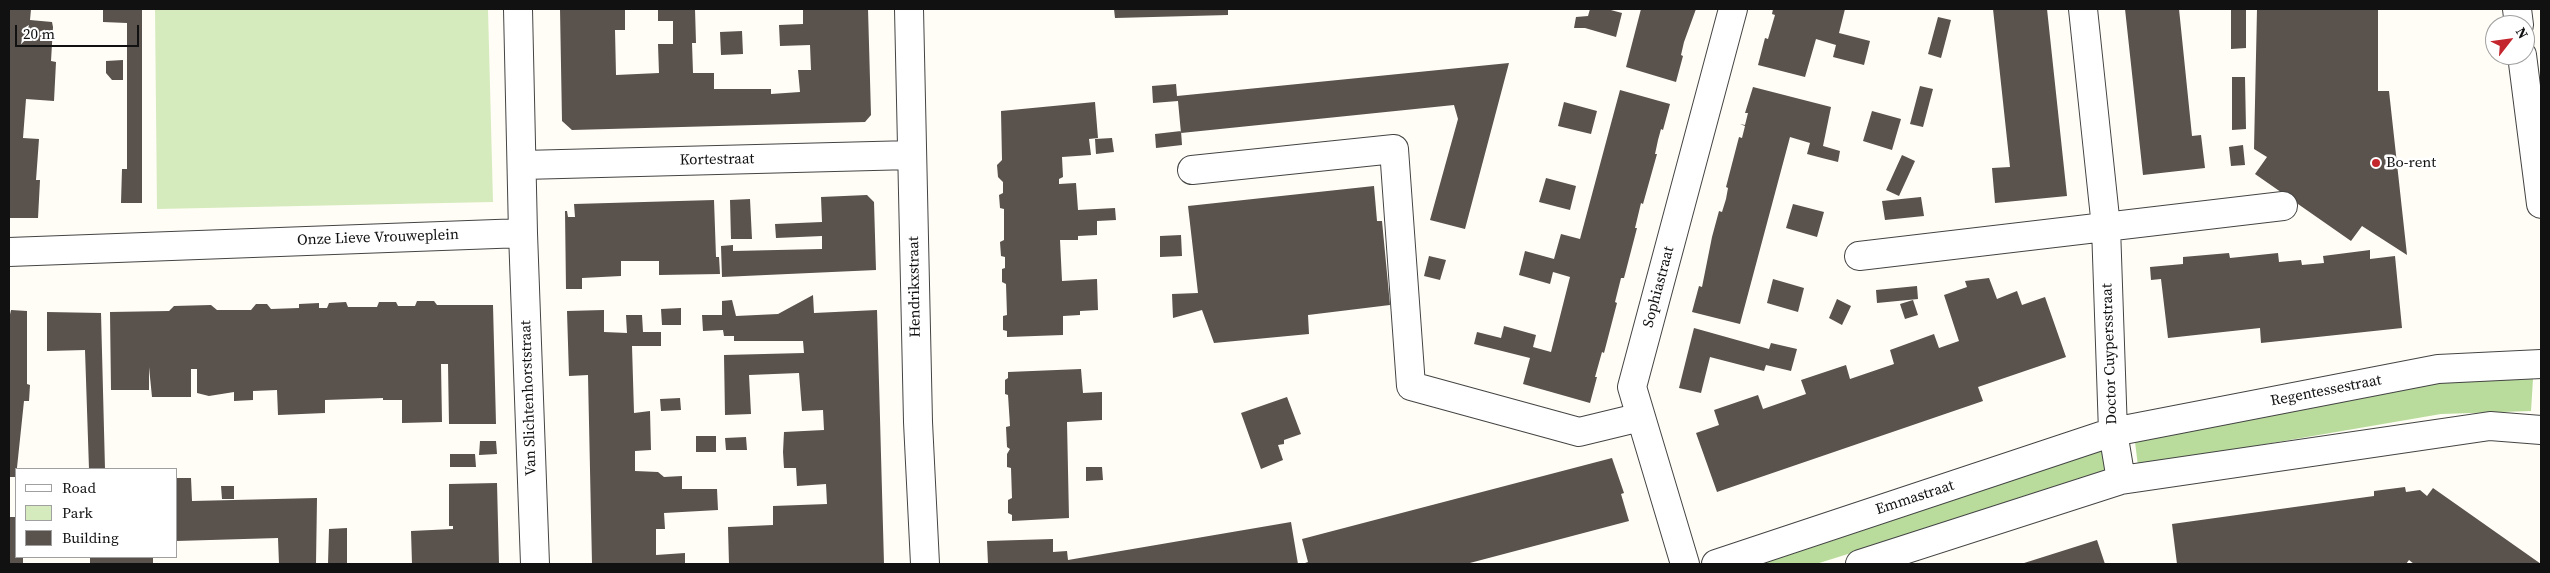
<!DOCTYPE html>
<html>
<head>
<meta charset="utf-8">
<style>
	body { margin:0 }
	#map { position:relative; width:2550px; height:573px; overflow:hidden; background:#fffdf5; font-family:"Source Serif 4",serif }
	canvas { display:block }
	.frame { position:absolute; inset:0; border:10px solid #111; pointer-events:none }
	.legend { position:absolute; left:15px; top:468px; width:162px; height:90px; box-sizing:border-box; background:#fff; border:1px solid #a0a0a0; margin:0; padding:6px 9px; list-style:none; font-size:15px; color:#111 }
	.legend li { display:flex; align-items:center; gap:10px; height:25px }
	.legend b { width:25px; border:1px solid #a0a0a0 }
	.north { position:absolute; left:2485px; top:15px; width:50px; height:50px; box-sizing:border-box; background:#fff; border:1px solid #a0a0a0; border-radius:50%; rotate:60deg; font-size:14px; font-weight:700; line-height:20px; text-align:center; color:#111 }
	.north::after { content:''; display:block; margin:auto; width:18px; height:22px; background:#c4262e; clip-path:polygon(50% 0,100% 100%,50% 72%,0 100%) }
	.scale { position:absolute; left:15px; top:25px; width:124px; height:22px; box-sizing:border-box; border:2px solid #111; border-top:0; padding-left:6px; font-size:15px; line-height:18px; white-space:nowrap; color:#111; -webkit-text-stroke:4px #fff; paint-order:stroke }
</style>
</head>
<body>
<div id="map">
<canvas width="2550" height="573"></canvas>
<div class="frame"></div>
<ul class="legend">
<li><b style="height:6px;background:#fff"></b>Road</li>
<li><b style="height:14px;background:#d5ebbd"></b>Park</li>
<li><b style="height:14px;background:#5a524d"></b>Building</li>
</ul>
<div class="north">N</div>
<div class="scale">20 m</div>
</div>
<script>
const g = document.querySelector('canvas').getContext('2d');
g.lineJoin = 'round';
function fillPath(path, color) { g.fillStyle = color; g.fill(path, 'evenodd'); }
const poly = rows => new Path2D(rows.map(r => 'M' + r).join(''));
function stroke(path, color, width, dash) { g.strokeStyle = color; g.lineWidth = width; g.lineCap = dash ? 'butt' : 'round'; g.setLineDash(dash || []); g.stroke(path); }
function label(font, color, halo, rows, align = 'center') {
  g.font = font + ' "Source Serif 4",serif'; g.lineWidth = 5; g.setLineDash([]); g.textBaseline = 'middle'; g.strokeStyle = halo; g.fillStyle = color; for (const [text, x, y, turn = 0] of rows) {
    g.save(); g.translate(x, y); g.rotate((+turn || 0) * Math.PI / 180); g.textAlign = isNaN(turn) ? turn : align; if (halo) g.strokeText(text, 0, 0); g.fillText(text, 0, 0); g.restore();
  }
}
fillPath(poly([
	[155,9,488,9,493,202,157,209]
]), '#d5ebbd');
fillPath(poly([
	[2533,379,2531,411,2441,414,2138,466,2135,442,2439,381],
	[2105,444,2110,472,1816,564,1744,564]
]), '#b9dc9c');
fillPath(poly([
	[9,9,31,9,30,20,52,22,53,27,51,61,56,62,54,101,26,99,23,138,39,139,36,180,40,180,38,218,9,218],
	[103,9,142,9,142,203,121,203,122,169,127,169,127,23,103,22],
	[560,9,625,9,625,30,615,30,616,75,659,73,658,44,673,44,673,21,658,21,658,10,695,9,696,43,692,43,693,73,714,73,714,89,771,89,771,94,800,92,798,70,811,70,810,45,780,46,779,25,803,24,803,9,868,9,871,115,865,122,572,130,562,121],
	[1114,9,1228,9,1228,15,1115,18],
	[1590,9,1607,9,1622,13,1616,37,1585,28,1574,28,1576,17,1588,16],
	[1641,9,1696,9,1684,42,1681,55,1683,56,1676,82,1626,67],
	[1773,9,1845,9,1839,33,1870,41,1864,65,1833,57,1836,45,1816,39,1805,77,1758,65,1765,38,1768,39,1775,15,1772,14],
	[1993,9,2047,9,2067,196,1995,203,1992,168,2010,167],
	[2125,9,2179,9,2192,136,2201,135,2205,168,2143,175],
	[2246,9,2246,48,2231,49,2231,10],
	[2257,9,2378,9,2378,91,2389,91,2407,255,2362,226,2351,241,2255,174,2267,157,2254,149],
	[1938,17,1951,20,1941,58,1928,54],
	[742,31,743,54,721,55,720,32],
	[123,60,123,80,112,80,106,73,106,61],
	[1509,63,1465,229,1430,220,1458,119,1454,105,1181,133,1178,101,1153,103,1152,86,1176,84,1177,96],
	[2232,77,2245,77,2246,129,2232,130],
	[1920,86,1933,89,1923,127,1910,124],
	[1753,87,1831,107,1823,146,1840,151,1838,162,1822,158,1807,154,1810,143,1790,137,1740,324,1692,312,1699,286,1702,287,1712,237,1719,211,1722,212,1726,199,1728,188,1726,187,1739,137,1742,138,1745,126,1740,124,1745,125,1748,113,1745,113],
	[1620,90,1670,104,1663,130,1661,129,1658,140,1655,154,1657,154,1643,204,1641,203,1635,228,1637,228,1624,278,1621,278,1615,302,1617,303,1604,353,1602,352,1595,377,1597,377,1590,403,1523,384,1530,358,1474,344,1477,332,1501,338,1504,326,1536,335,1533,347,1551,352,1570,277,1553,272,1550,284,1519,275,1525,251,1554,259,1561,234,1580,239],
	[1095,102,1098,138,1089,139,1091,155,1062,157,1063,177,1059,179,1059,184,1076,183,1078,210,1115,208,1116,220,1097,221,1097,235,1078,236,1078,240,1060,240,1062,281,1097,279,1098,310,1080,311,1080,315,1063,316,1063,335,1007,337,1007,331,1003,330,1003,316,1007,315,1006,284,1002,282,1002,269,1005,268,1005,257,1001,256,1000,242,1004,240,1004,209,1000,208,999,195,1003,193,1003,182,998,177,997,165,1002,160,1001,111],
	[1564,102,1597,111,1591,134,1558,126],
	[1872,111,1901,119,1892,150,1863,141],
	[1181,131,1182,145,1156,148,1155,134],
	[1112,138,1114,152,1096,154,1095,139],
	[2243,145,2245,165,2231,166,2229,147],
	[1902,155,1915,161,1899,196,1886,190],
	[1546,178,1576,186,1570,210,1539,202],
	[1374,186,1377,221,1382,221,1390,305,1308,315,1309,334,1214,343,1202,310,1173,318,1172,294,1198,293,1188,206],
	[867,195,874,202,876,270,722,277,721,246,733,245,733,251,822,249,822,236,776,238,775,224,822,222,821,197],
	[1921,197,1924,216,1885,220,1882,201],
	[750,199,752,239,731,239,730,200],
	[714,200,716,257,719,257,720,274,659,275,659,261,621,261,621,276,582,278,582,289,566,289,565,211,567,211,568,217,575,217,574,204],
	[1793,204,1824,212,1817,237,1786,228],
	[1181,235,1182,256,1160,257,1160,236],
	[2370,250,2370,259,2395,256,2402,328,2261,343,2260,328,2168,338,2161,279,2151,280,2150,267,2183,264,2183,257,2229,253,2230,258,2278,253,2279,262,2301,260,2302,265,2324,263,2323,256],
	[1429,256,1446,260,1440,280,1424,276],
	[1989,278,1997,299,2017,291,2022,305,2045,297,2066,357,1978,387,1983,401,1717,492,1696,433,1719,425,1714,410,1758,395,1763,409,1806,394,1801,380,1846,365,1850,379,1894,364,1890,350,1934,334,1939,348,1959,341,1944,295,1967,287,1965,281],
	[1773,279,1804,288,1798,312,1767,303],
	[1917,286,1918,299,1877,303,1876,290],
	[813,295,814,313,877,310,884,564,729,564,728,527,773,525,773,506,827,504,826,484,797,486,796,468,784,468,783,452,784,432,824,430,823,410,802,411,799,373,749,375,751,414,725,415,724,355,804,353,803,341,734,341,734,336,724,336,723,330,703,331,702,315,722,315,722,301,732,300,736,316,778,314],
	[1837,299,1851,306,1842,325,1829,318],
	[1913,300,1918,315,1905,319,1900,304],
	[417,301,434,301,437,305,493,305,496,424,449,424,448,364,441,364,442,422,402,423,402,400,383,400,383,398,325,400,325,413,278,415,277,390,253,391,253,400,234,401,234,392,209,396,197,393,197,369,191,369,191,397,152,397,149,367,149,390,111,390,110,312,169,311,174,306,211,305,217,310,251,310,256,304,267,304,271,309,299,308,299,304,319,303,319,308,327,308,329,303,346,302,348,307,377,307,379,302,396,302,398,306,415,306],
	[681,308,681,325,662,325,661,309],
	[11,310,27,311,27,384,30,385,29,401,24,401,16,477,9,477,9,319],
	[604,310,604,332,627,333,626,315,642,315,643,332,661,332,661,346,632,346,634,413,650,411,651,450,635,451,635,471,658,472,664,477,682,476,682,489,717,489,718,510,664,513,665,529,656,529,656,555,685,553,685,564,592,564,588,375,569,376,567,311],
	[47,312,101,313,105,469,89,469,85,350,47,351],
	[1694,328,1769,349,1771,343,1797,349,1791,371,1766,365,1764,371,1710,357,1701,393,1679,388],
	[1081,369,1083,393,1102,392,1102,420,1067,422,1069,518,1012,521,1012,515,1008,513,1008,500,1012,498,1011,468,1007,467,1007,454,1010,449,1007,447,1006,427,1010,426,1008,395,1005,394,1005,380,1008,378,1008,372],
	[1287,397,1301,434,1284,440,1284,444,1278,445,1283,460,1261,469,1241,413],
	[680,398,681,410,661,411,660,399],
	[696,436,716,436,716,452,696,452],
	[746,437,747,450,726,450,725,438],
	[480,441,496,441,497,454,479,455],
	[450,454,475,454,476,467,450,467],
	[1612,458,1624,493,1621,494,1629,521,1466,564,1302,564,1308,562,1302,539],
	[1086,467,1102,467,1103,480,1086,481],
	[176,478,191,478,192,501,317,498,316,564,279,564,278,538,176,541],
	[497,483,499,564,412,564,411,531,453,529,453,526,449,526,449,484],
	[221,486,234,486,234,499,222,499],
	[2405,487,2406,492,2420,490,2427,496,2433,488,2541,564,2414,564,2409,560,2406,564,2177,564,2172,524,2374,496,2374,491],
	[9,517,16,517,16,557,23,557,23,564,9,564],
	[1291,522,1298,564,988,564,987,541,1053,539,1053,552,1067,551,1068,560],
	[347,528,347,564,328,564,329,529],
	[2097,540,2105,564,2021,564],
	[90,557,153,557,153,564,90,563]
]), '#5a524d');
const minor = poly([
	[909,9,918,422,925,564],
	[2083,9,2106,227,2113,432,2121,480],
	[2517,9,2519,25],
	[2522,55,2541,204],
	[523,165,912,155],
	[1192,170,1394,149,1411,386,1579,432,1641,417],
	[523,233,535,564],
	[9,252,523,233,518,9],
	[1859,256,2283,206],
	[1685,564,1632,387,1733,9],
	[1716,564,2113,432,2438,369,2541,364],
	[1860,564,2121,480,2490,426,2541,430]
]);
stroke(minor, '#444', 30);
stroke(minor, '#fff', 28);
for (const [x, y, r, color] of [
	[2376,163,5,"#c4262e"]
]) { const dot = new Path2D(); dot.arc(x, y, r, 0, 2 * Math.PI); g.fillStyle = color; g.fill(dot); stroke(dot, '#fff', 2); }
label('15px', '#111', '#fff', [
	["Kortestraat",717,160,-1],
	["Onze Lieve Vrouweplein",378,238,-2],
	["Hendrikxstraat",915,287,-91],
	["Sophiastraat",1659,287,-75],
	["Doctor Cuypersstraat",2110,354,-92],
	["Regentessestraat",2326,391,-11],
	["Van Slichtenhorststraat",529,398,-92],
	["Emmastraat",1915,498,-18]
]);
label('15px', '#111', '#fff', [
	["Bo-rent",2386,163]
], 'left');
</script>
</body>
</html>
